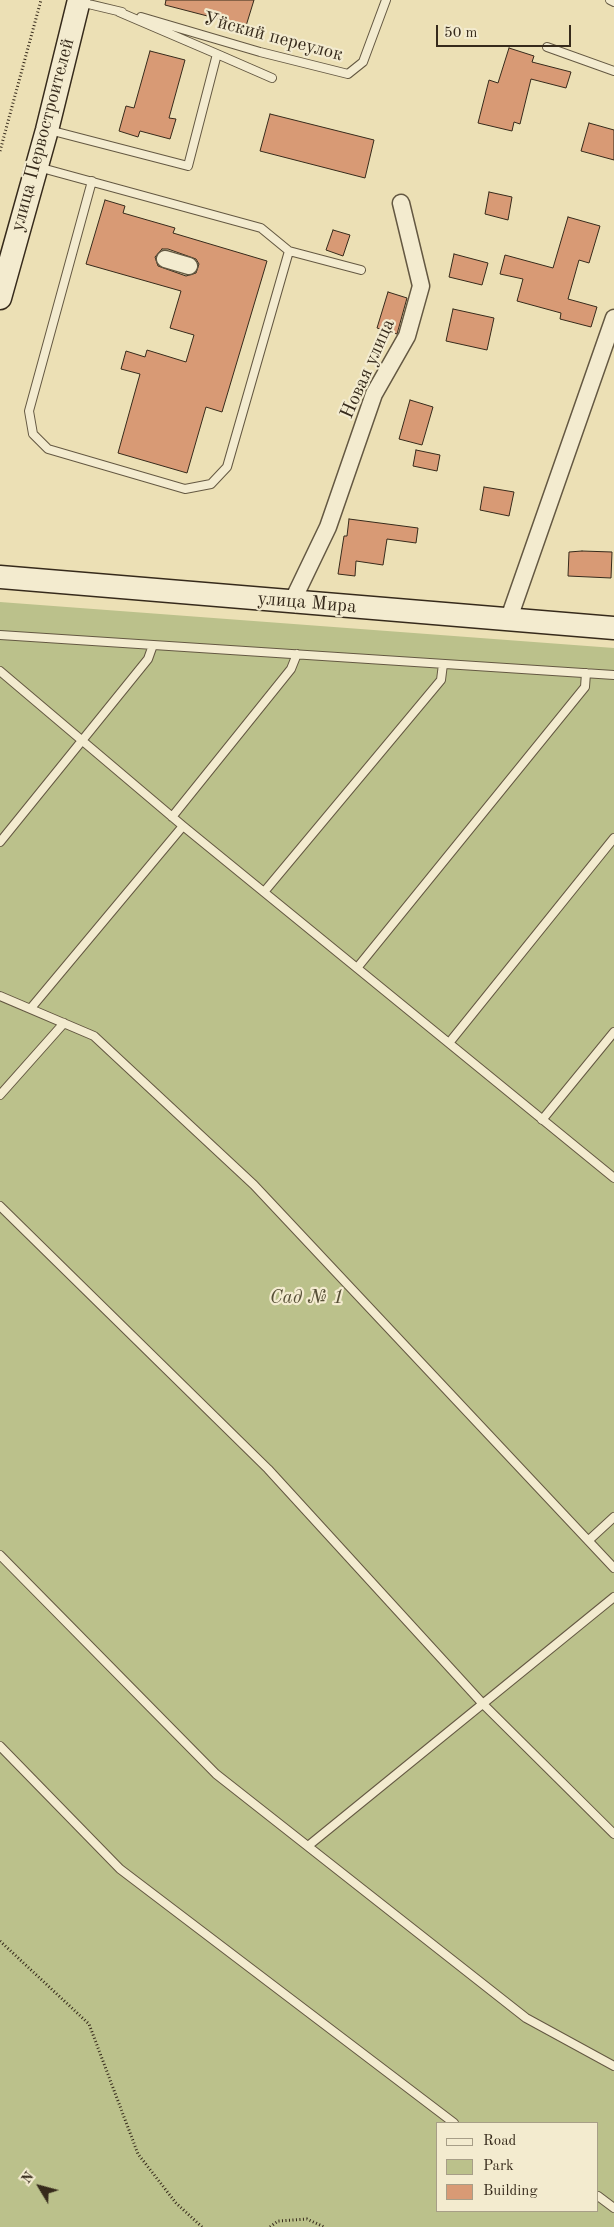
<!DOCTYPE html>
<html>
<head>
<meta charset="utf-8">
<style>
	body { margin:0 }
	#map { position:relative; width:614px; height:2227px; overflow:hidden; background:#ece0b5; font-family:"Old Standard TT",serif }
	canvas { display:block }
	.legend { position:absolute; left:436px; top:2122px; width:162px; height:90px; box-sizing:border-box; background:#f3ebcf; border:1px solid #a79e87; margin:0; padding:6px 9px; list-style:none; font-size:15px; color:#362a1b }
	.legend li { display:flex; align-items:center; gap:10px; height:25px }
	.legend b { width:25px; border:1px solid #a79e87 }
	.north { position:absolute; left:15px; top:2162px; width:50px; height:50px; -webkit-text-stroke:4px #f3ebcf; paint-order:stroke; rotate:307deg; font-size:14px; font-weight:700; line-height:20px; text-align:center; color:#362a1b }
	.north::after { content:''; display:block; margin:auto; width:18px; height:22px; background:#362a1b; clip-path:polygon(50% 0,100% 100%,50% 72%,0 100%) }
	.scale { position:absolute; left:436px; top:25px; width:135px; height:22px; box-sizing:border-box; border:2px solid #362a1b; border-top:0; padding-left:6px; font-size:15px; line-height:18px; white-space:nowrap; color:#362a1b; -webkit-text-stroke:4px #f3ebcf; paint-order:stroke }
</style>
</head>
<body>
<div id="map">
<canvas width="614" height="2227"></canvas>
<ul class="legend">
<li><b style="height:6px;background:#f3ebcf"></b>Road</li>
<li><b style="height:14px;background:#bbc18b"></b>Park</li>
<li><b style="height:14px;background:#d89a75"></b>Building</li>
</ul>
<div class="north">N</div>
<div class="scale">50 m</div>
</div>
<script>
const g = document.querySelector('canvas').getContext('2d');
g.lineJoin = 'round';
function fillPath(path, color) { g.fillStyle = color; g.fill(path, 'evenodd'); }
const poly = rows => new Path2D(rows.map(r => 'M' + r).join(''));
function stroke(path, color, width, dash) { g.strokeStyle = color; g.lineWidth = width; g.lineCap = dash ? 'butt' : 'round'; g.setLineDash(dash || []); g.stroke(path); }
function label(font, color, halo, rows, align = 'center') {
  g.font = font + ' "Old Standard TT",serif'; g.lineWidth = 4.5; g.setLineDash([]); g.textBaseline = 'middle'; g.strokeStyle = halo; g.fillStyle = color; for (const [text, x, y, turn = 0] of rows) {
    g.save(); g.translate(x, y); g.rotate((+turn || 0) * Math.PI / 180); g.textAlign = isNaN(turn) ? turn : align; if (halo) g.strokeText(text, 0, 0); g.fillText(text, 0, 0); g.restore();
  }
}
fillPath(poly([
	[0,602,614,648,614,2227,0,2227],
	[438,2123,598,2123,598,2211,438,2211]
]), '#bbc18b');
const building = poly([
	[166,0,254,0,246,26,165,5,166,0],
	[509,48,534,56,532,62,571,72,566,88,531,79,520,124,514,122,512,131,478,123,489,80,498,83,509,48],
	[150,51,185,60,169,118,176,119,170,139,140,131,138,137,119,131,126,106,134,108,150,51],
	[270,114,374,140,365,178,260,151,270,114],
	[589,123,614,130,614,160,581,151,589,123],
	[489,192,512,197,508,220,485,214,489,192],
	[105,200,125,206,123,213,175,228,173,233,267,261,222,412,206,407,187,473,118,453,140,374,121,369,126,351,145,357,147,350,186,362,194,335,170,328,181,291,86,264,105,200],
	[162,249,168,249,196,259,199,264,196,273,186,276,158,266,155,257,162,249],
	[568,217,600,226,589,263,579,260,568,299,597,307,591,327,560,319,561,313,517,301,523,279,500,274,505,255,553,268,568,217],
	[333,230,350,235,343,256,326,250,333,230],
	[454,254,488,263,482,285,449,277,454,254],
	[388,292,407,298,397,334,377,328,388,292],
	[453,309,494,318,487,350,446,341,453,309],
	[410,400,433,407,422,445,399,439,410,400],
	[416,450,440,455,437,471,413,466,416,450],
	[484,487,514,492,509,516,480,510,484,487],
	[349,519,418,528,416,543,387,539,383,565,356,561,355,576,338,574,344,536,347,536,349,519],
	[582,551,612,552,611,578,568,576,569,552,582,551]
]);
fillPath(building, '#d89a75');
stroke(building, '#362a1b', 1);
const lane = poly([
	[610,0,614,2],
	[80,2,122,12],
	[141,17,260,52,348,74,363,62,386,0],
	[547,47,614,71],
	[217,54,272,78],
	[49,130,188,166,217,54,119,12],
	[38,167,261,228,289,251],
	[92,181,29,411,33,434,48,449,185,489,211,484,227,467,289,251,361,270],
	[0,635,614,675],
	[0,671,183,826,614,1178],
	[172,817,291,669,297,654],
	[0,842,148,659,153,645],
	[264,892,441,680,443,664],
	[357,968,585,687,586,673],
	[0,996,94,1036,254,1185,614,1568],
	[31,1008,183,826],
	[449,1043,614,838],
	[0,1095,64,1023],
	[542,1120,614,1032],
	[0,1206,268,1469,483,1704,614,1834],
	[589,1540,614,1517],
	[0,1555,216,1774,526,2018,614,2066],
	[0,1746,120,1869,454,2123],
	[308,1846,614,1597],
	[598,2196,614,2208]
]);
const street = poly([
	[165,259,189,266],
	[292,602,328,527,374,394,407,336,421,286,401,203],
	[508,621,614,318]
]);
const secondary = poly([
	[0,298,47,130,79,0],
	[0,577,614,628]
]);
stroke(lane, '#645842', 10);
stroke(street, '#645842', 19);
stroke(secondary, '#362a1b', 25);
stroke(poly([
	[0,151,41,0],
	[0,1941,89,2024,138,2154,176,2203,202,2227],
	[270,2227,278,2221,307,2219,324,2227]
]), '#362a1b', 3, [1, 2.5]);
stroke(lane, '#f3ebcf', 8);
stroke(street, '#f3ebcf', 16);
stroke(secondary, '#f3ebcf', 22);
label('19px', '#362a1b', '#f3ebcf', [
	["Уйский переулок",273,37,15],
	["улица Первостроителей",43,135,-75],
	["Новая улица",368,369,-66],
	["улица Мира",307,603,5]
]);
label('italic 19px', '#575037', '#f3ebcf', [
	["Сад № 1",307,1298]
]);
</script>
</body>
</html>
